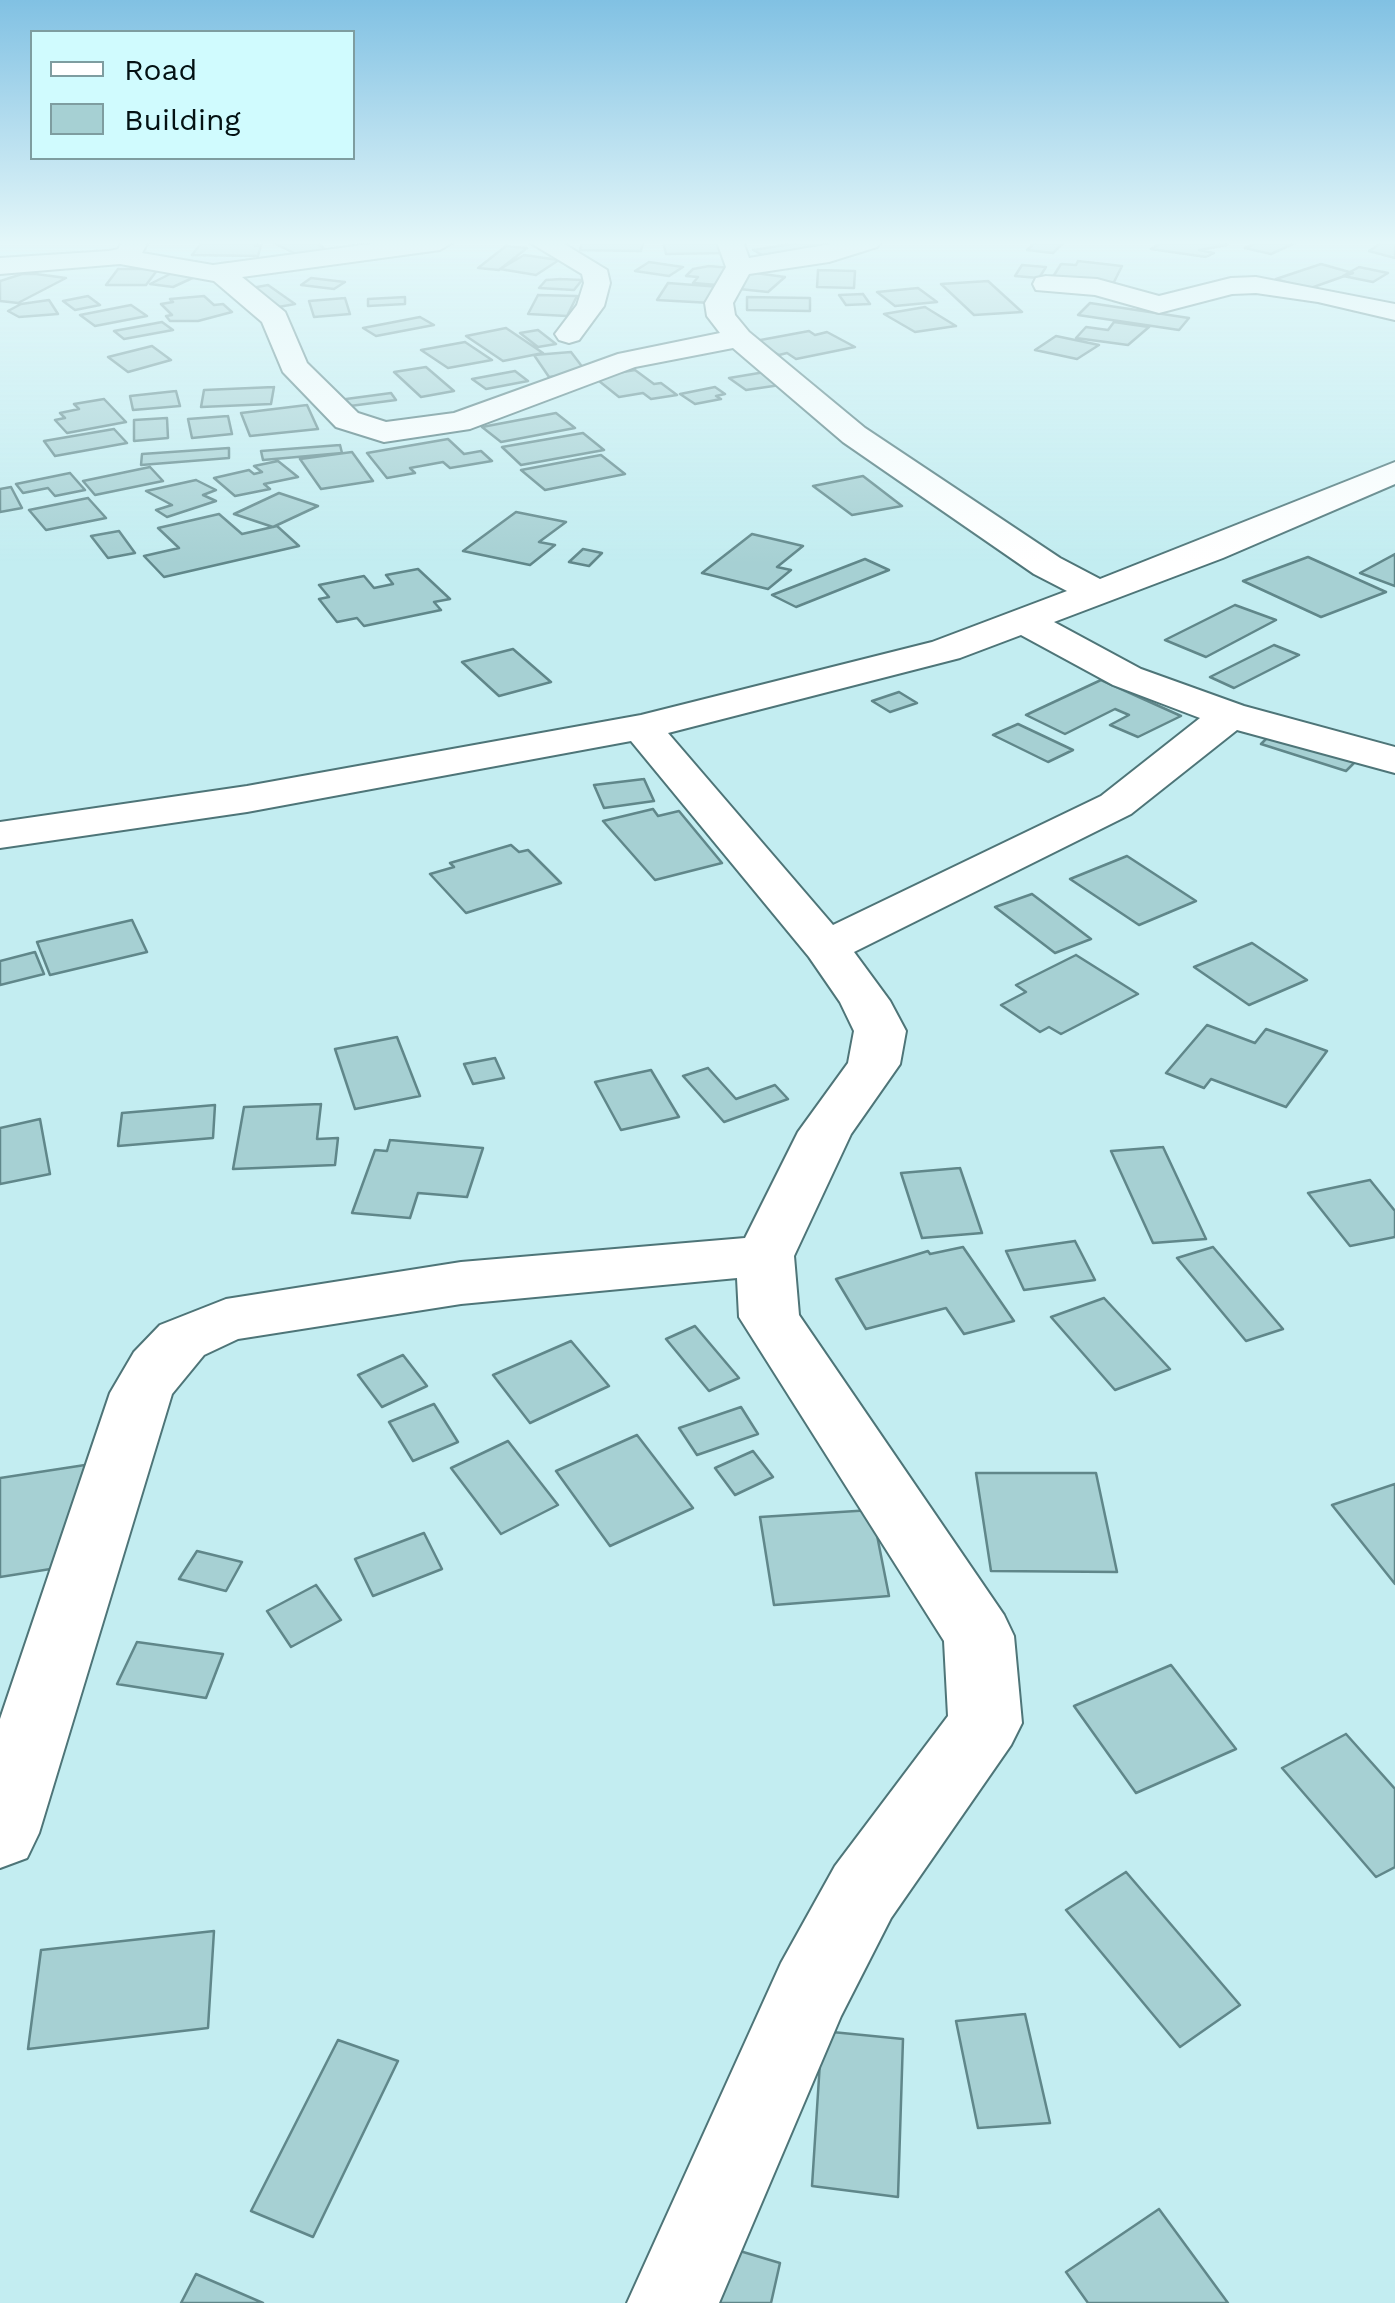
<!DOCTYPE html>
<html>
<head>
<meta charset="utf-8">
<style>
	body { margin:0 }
	#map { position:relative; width:1395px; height:2303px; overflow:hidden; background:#c3edf1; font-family:"Work Sans",sans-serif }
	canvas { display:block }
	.legend { position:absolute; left:30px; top:30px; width:325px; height:130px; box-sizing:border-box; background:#d0fbfe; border:2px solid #7e9da0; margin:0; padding:12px 18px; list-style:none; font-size:30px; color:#031113 }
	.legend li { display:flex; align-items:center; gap:20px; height:50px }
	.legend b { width:50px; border:2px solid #7e9da0 }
</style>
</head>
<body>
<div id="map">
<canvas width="1395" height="2303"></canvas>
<ul class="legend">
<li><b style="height:12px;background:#fff"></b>Road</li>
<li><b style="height:28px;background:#a6d0d3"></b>Building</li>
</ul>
</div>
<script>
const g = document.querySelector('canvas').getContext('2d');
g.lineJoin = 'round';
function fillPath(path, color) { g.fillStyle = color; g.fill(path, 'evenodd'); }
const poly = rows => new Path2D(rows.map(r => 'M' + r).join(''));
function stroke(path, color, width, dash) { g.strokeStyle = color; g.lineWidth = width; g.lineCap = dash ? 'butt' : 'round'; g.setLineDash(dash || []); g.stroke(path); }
const building = poly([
	[202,242,257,242,255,246,261,245,258,256,192,255,202,242],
	[272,242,316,242,326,250,296,254,272,242],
	[582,242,643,242,641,251,580,250,582,242],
	[663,242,722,242,725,253,666,254,663,242],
	[804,242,821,242,833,248,768,258,753,250,804,242],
	[1036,242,1064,242,1053,253,1027,250,1036,242],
	[1163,242,1213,242,1227,245,1199,250,1214,253,1206,257,1151,249,1163,242],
	[1259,242,1297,242,1271,254,1245,248,1259,242],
	[1383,242,1395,242,1395,258,1369,251,1383,242],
	[506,246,527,248,499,270,478,268,506,246],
	[524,255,559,260,536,275,500,269,524,255],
	[1078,261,1122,266,1112,286,1051,280,1061,264,1076,265,1078,261],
	[649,262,683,267,669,276,635,271,649,262],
	[1321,264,1353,273,1308,289,1276,279,1321,264],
	[1022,265,1046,267,1039,278,1015,276,1022,265],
	[709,266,732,268,717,285,693,283,698,277,686,276,693,269,709,266],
	[1359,267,1388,273,1373,282,1343,276,1359,267],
	[118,269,158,269,146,285,106,285,118,269],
	[818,270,855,271,854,288,817,287,818,270],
	[176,271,199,275,173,287,150,284,176,271],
	[748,272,785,277,768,292,730,288,748,272],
	[22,274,36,274,66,278,18,303,0,301,0,281,22,274],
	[311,278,345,282,334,289,301,285,311,278],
	[561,279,582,280,574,290,539,288,546,280,561,279],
	[988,281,1022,312,974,315,941,284,988,281],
	[668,283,721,287,711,303,657,300,668,283],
	[268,285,295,304,273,308,246,289,268,285],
	[918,288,937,302,895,306,877,292,918,288],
	[863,294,870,304,846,305,839,295,863,294],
	[538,295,577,296,567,316,528,314,538,295],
	[88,296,100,305,75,310,63,301,88,296],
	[204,296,214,305,223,304,232,312,198,321,170,321,166,316,172,315,161,304,173,302,170,299,204,296],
	[405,297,405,304,368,306,368,299,405,297],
	[747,297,810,298,810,311,747,310,747,297],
	[345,298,350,314,314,317,309,301,345,298],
	[49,300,58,314,19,317,8,311,21,304,49,300],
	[1090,303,1189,318,1179,330,1078,315,1090,303],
	[131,305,147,316,95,326,80,315,131,305],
	[925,307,956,326,915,332,884,314,925,307],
	[420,317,434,325,376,336,363,328,420,317],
	[162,322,173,330,124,339,114,331,162,322],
	[1114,322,1149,327,1128,345,1076,338,1086,327,1108,330,1114,322],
	[506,328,543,353,503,361,466,336,506,328],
	[538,330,556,344,538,347,520,333,538,330],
	[809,331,815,335,827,332,855,347,796,359,787,353,779,355,755,341,809,331],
	[1056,336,1099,345,1077,359,1035,350,1056,336],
	[465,342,492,360,448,368,421,350,465,342],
	[152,346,171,360,128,372,108,357,152,346],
	[571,352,587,373,549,377,534,355,571,352],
	[426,367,454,391,421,397,394,372,426,367],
	[635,370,654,384,661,383,677,395,651,399,643,393,619,397,594,377,635,370],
	[515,371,528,381,486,389,472,379,515,371],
	[771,371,787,384,746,390,729,378,771,371],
	[274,387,271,404,201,407,204,390,274,387],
	[715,387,725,394,716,396,721,399,695,404,680,394,715,387],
	[176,391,180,406,133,410,130,396,176,391],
	[391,393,396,400,350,406,346,399,391,393],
	[104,399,126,422,67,433,55,420,65,418,60,413,79,409,74,404,104,399],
	[307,405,318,429,250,436,241,413,307,405],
	[556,413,575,428,501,442,482,427,556,413],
	[228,416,232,434,192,438,188,419,228,416],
	[167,418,168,438,134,441,134,420,167,418],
	[114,429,127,443,55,456,44,441,114,429],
	[583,433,604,450,521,465,502,447,583,433],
	[448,439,464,454,481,451,492,461,450,468,443,462,410,468,415,473,387,478,367,453,448,439],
	[340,445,342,453,263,460,261,451,340,445],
	[229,448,229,458,141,465,142,454,229,448],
	[352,452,373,481,321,489,300,459,352,452],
	[601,455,625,474,545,490,521,470,601,455],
	[278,461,298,477,264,484,270,489,235,496,214,478,249,470,254,474,262,472,254,466,278,461],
	[150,467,163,481,95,495,83,481,150,467],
	[70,473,85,490,55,496,48,488,23,493,16,484,70,473],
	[863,476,902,506,852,515,813,486,863,476],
	[196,480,216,490,203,495,216,501,167,517,156,510,172,505,146,491,196,480],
	[11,487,22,508,0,512,0,489,11,487],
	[279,493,318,506,273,527,234,514,279,493],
	[88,498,106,518,46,530,29,510,88,498],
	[516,512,566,522,539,542,555,545,530,565,463,551,516,512],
	[219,514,242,534,277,526,299,546,164,577,144,556,179,548,158,528,219,514],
	[119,531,135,553,108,558,91,536,119,531],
	[752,534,803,546,777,567,791,570,768,589,702,573,752,534],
	[583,549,602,553,589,566,569,562,583,549],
	[1395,554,1395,586,1360,573,1395,554],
	[1308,557,1386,592,1321,617,1243,581,1308,557],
	[865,559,889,570,796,607,772,595,865,559],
	[418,569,450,599,434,602,441,610,364,626,357,618,337,622,319,599,329,597,319,585,364,576,374,588,393,584,386,575,418,569],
	[1235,605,1276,620,1206,657,1165,640,1235,605],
	[1274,645,1299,655,1234,688,1210,677,1274,645],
	[513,649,551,682,499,696,462,662,513,649],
	[1101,680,1181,716,1138,737,1110,725,1129,715,1115,709,1065,734,1026,715,1101,680],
	[899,692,917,703,890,712,872,701,899,692],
	[1018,724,1073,750,1048,762,993,735,1018,724],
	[1275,730,1360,757,1346,771,1261,744,1275,730],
	[644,779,654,801,604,808,594,785,644,779],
	[653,809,658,816,679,811,722,863,655,880,603,821,653,809],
	[511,845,519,852,528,850,561,883,466,913,430,874,454,867,450,863,511,845],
	[1127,856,1196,901,1139,925,1070,879,1127,856],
	[1032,894,1091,939,1055,953,995,907,1032,894],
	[132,920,147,952,50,975,37,942,132,920],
	[1252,943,1307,980,1249,1005,1194,967,1252,943],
	[35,952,44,974,0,985,0,961,35,952],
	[1076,955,1138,994,1061,1034,1049,1027,1040,1032,1001,1005,1026,992,1016,985,1076,955],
	[1207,1025,1255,1043,1266,1029,1327,1051,1286,1107,1211,1079,1204,1088,1166,1073,1207,1025],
	[397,1037,420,1096,355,1109,335,1049,397,1037],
	[495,1058,504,1078,473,1084,464,1064,495,1058],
	[708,1068,736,1099,775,1085,788,1099,724,1122,683,1076,708,1068],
	[651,1070,679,1117,621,1130,595,1082,651,1070],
	[321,1104,317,1139,338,1138,335,1165,233,1169,244,1107,321,1104],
	[215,1105,213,1138,118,1146,122,1113,215,1105],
	[40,1119,50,1174,0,1184,0,1128,40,1119],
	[390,1140,483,1148,467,1197,418,1193,410,1218,352,1213,375,1150,387,1151,390,1140],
	[1163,1147,1206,1239,1153,1243,1111,1151,1163,1147],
	[960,1168,982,1233,922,1238,901,1173,960,1168],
	[1370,1180,1395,1211,1395,1237,1350,1246,1308,1193,1370,1180],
	[1075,1241,1095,1280,1024,1290,1006,1251,1075,1241],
	[963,1247,1014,1321,964,1334,946,1308,866,1329,836,1279,928,1251,930,1254,963,1247],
	[1213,1247,1283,1329,1246,1341,1177,1258,1213,1247],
	[1104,1298,1170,1369,1115,1390,1051,1317,1104,1298],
	[695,1326,739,1378,709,1391,666,1339,695,1326],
	[571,1341,609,1386,530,1423,493,1375,571,1341],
	[403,1355,427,1386,382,1407,358,1375,403,1355],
	[434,1404,458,1442,413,1461,389,1422,434,1404],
	[741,1407,758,1434,697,1455,679,1428,741,1407],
	[637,1435,693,1508,610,1546,556,1471,637,1435],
	[508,1441,558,1505,501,1534,451,1468,508,1441],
	[753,1451,773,1477,735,1495,715,1468,753,1451],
	[85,1465,82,1564,0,1577,0,1478,85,1465],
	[976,1473,1096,1473,1117,1572,991,1571,976,1473],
	[1395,1484,1395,1584,1332,1505,1395,1484],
	[872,1510,889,1596,774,1605,760,1517,872,1510],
	[424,1533,442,1569,373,1596,355,1559,424,1533],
	[197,1551,242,1562,226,1591,179,1579,197,1551],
	[316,1585,341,1620,291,1647,267,1611,316,1585],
	[137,1642,223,1654,206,1698,117,1684,137,1642],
	[1171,1665,1236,1749,1136,1793,1074,1706,1171,1665],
	[1346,1734,1395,1789,1395,1867,1376,1877,1282,1768,1346,1734],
	[1126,1872,1240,2005,1180,2047,1066,1910,1126,1872],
	[214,1931,208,2028,28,2049,41,1950,214,1931],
	[1025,2014,1050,2123,978,2128,956,2021,1025,2014],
	[822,2031,903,2039,898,2197,812,2186,822,2031],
	[338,2040,398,2061,313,2237,251,2211,338,2040],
	[1159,2209,1228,2303,1088,2303,1066,2272,1159,2209],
	[713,2243,780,2263,771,2303,698,2303,713,2243],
	[196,2274,263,2303,181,2303,196,2274]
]);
fillPath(building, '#a6d0d3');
stroke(building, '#60878a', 2.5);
const minor = poly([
	[122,242,148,242,142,253,213,265,385,242,453,242,440,250,242,277,285,312,307,363,358,413,386,422,454,413,618,354,720,333,707,316,705,303,726,267,717,242,743,242,749,258,842,242,881,242,877,247,829,262,749,274,733,303,735,315,749,332,865,428,1060,558,1100,579,1395,462,1395,484,1223,558,1054,622,1141,669,1244,706,1395,747,1395,773,1237,730,1131,814,854,952,890,1001,906,1031,900,1064,851,1134,794,1256,799,1315,1004,1615,1014,1636,1022,1723,1011,1745,891,1918,841,2016,719,2303,627,2303,781,1963,835,1866,948,1716,944,1641,739,1317,737,1278,461,1304,238,1339,204,1355,172,1394,39,1833,27,1858,0,1868,0,1719,110,1393,134,1352,160,1325,226,1299,461,1262,745,1238,798,1132,848,1063,854,1031,840,1002,809,957,631,741,247,812,0,848,0,822,247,786,641,715,932,642,1067,591,1034,574,843,442,733,348,635,367,470,429,384,442,336,427,283,372,262,322,214,281,120,264,0,274,0,258,109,251,118,249,122,242],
	[1021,635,1113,685,1200,718,1101,796,833,925,668,733,960,658,1021,635],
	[529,242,561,242,607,270,610,283,604,306,579,340,569,343,559,340,555,334,577,305,584,283,582,274,529,242],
	[1046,276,1097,279,1159,296,1231,278,1256,277,1395,304,1395,320,1318,302,1256,293,1232,294,1159,313,1095,295,1036,290,1033,284,1036,278,1046,276]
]);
stroke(minor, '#4e7578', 4);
fillPath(minor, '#fff');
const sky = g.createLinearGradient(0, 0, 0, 564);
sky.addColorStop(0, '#81c1e3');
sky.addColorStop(0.43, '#e4f7f9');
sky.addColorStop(1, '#e4f7f900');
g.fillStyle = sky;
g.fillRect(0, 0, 1395, 564);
</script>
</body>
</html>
